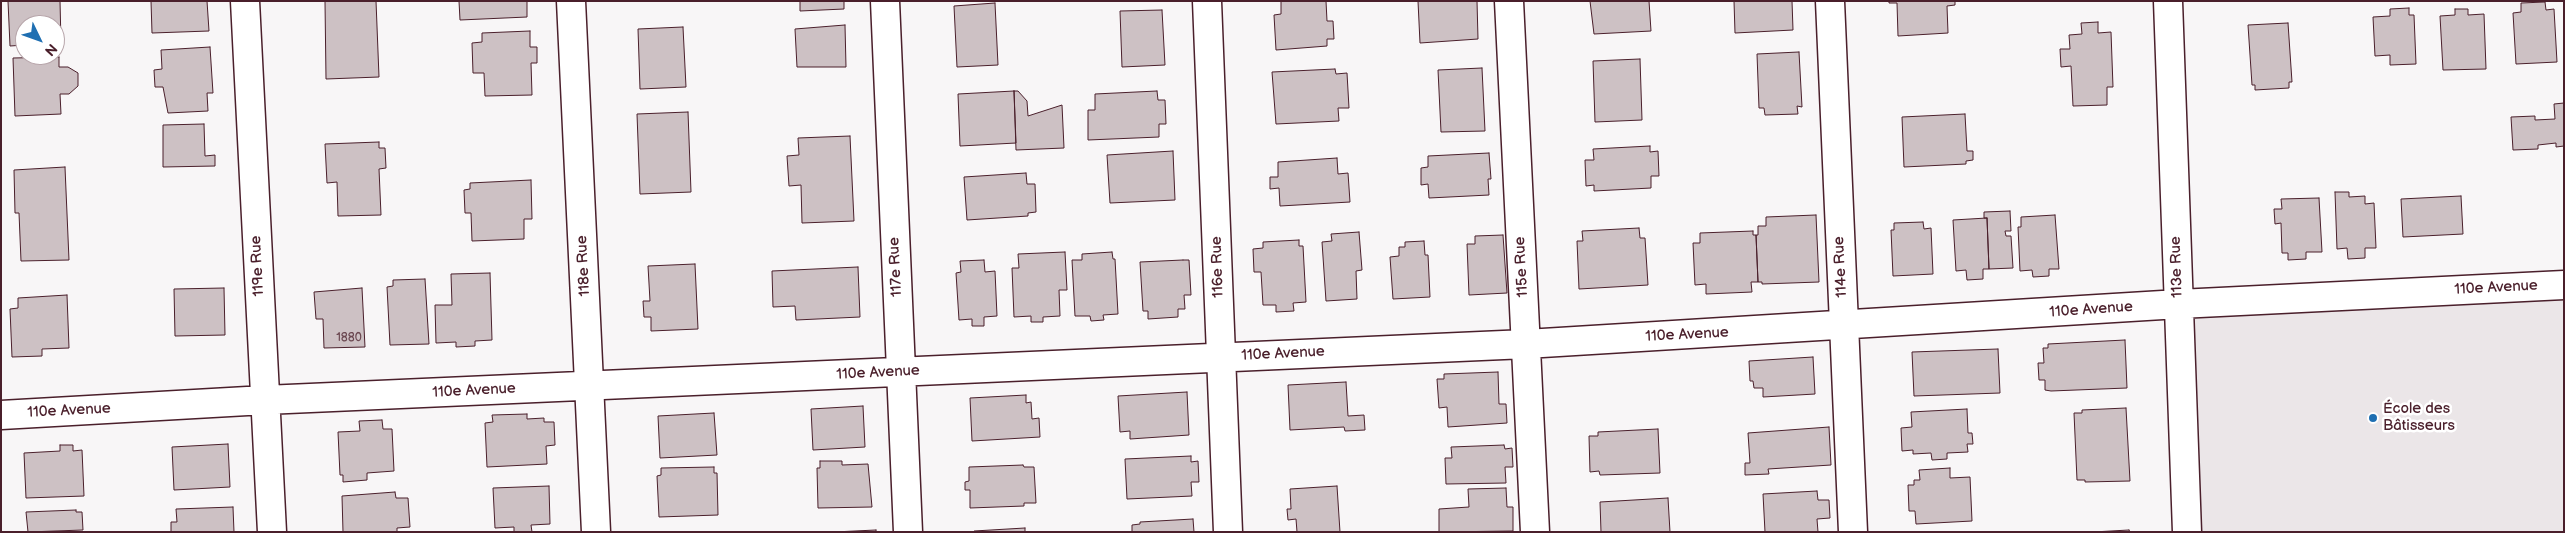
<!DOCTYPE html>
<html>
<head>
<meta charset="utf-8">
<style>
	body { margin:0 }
	#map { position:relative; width:2565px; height:533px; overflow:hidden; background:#f8f6f7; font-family:"Balsamiq Sans",sans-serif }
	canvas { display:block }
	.frame { position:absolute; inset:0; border:2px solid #4a1f2b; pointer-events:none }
	.north { position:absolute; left:15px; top:15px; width:50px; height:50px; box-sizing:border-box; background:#fff; border:1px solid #b7a5aa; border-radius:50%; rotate:132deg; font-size:14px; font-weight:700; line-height:20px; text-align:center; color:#4a1f2b }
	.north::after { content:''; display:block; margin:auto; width:18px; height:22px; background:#1f6fb2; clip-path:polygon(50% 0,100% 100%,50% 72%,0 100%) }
</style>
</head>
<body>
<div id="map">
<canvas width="2565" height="533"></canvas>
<div class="frame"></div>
<div class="north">N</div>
</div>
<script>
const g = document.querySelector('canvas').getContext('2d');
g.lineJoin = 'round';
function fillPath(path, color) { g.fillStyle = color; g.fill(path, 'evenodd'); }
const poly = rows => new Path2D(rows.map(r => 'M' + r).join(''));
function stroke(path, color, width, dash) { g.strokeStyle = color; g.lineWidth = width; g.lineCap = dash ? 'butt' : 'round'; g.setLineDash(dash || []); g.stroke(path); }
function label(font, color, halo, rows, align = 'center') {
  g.font = font + ' "Balsamiq Sans",sans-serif'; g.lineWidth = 5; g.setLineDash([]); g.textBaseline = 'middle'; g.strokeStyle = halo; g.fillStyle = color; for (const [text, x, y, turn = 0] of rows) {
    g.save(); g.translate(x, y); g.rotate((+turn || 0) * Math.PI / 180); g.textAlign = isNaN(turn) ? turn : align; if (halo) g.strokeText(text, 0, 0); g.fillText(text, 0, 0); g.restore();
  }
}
fillPath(poly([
	[2564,285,2564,532,2187,532,2179,304]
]), '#ebe6e8');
const building = poly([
	[8,1,60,1,61,43,55,44,55,25,25,25,25,45,10,46,8,1],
	[151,1,207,1,209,31,152,33,151,1],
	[325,1,376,1,379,77,326,79,325,1],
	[459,1,530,1,527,1,527,17,460,20,459,1],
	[800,1,844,1,844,9,800,11,800,1],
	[1281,1,1326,1,1327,21,1333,21,1334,39,1327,39,1327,46,1276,50,1274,15,1281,14,1281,1],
	[1418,1,1477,1,1478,39,1420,43,1418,1],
	[1590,1,1649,1,1651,31,1594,34,1590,1],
	[1734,1,1792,1,1793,30,1735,33,1734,1],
	[1889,1,1955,1,1955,5,1947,6,1948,33,1898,36,1897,3,1889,3,1889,1],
	[2545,2,2546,10,2554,9,2557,62,2516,64,2513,13,2521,12,2521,3,2545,2],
	[995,3,998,65,957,67,954,6,995,3],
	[2409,8,2409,15,2414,15,2416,64,2390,65,2390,55,2375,56,2373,17,2390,16,2390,9,2409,8],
	[2455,9,2468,9,2468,15,2484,14,2486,69,2443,70,2440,16,2455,15,2455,9],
	[1162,10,1165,65,1122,67,1120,11,1162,10],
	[2098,22,2098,33,2111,32,2113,87,2107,87,2107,105,2073,106,2071,66,2061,67,2060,49,2070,49,2069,35,2082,34,2081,23,2098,22],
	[2288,23,2292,82,2289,82,2289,88,2255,90,2255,85,2252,85,2248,25,2288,23],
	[845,25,846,67,797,67,795,29,845,25],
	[683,27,686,87,640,89,638,29,683,27],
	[530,31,530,47,537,47,537,63,531,63,532,95,485,96,484,73,473,73,472,43,482,42,482,33,530,31],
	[210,47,213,93,207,93,208,111,168,113,163,87,155,87,154,70,162,69,161,50,210,47],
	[1799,52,1802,107,1797,106,1798,114,1765,115,1764,108,1759,108,1757,54,1799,52],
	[59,57,59,67,68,67,78,73,78,86,69,94,60,94,61,114,15,116,13,58,59,57],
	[1640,59,1642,120,1595,122,1593,61,1640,59],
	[1482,68,1485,131,1441,132,1438,70,1482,68],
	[1335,69,1336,74,1347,73,1349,108,1338,108,1339,121,1276,124,1272,72,1335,69],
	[1014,91,1018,91,1027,101,1028,116,1062,105,1064,148,1016,150,1014,91],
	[1014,91,1016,143,960,146,958,94,1014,91],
	[1157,91,1158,100,1165,100,1166,124,1159,124,1159,137,1088,140,1088,110,1095,110,1095,94,1157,91],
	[2564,103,2564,146,2556,147,2556,143,2538,145,2538,149,2513,150,2511,117,2535,116,2535,120,2555,119,2554,104,2564,103],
	[688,112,691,192,640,194,637,114,688,112],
	[1965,114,1967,151,1973,151,1973,160,1966,161,1966,164,1904,167,1902,117,1965,114],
	[204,124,205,156,215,155,215,166,163,167,163,125,204,124],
	[850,136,854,221,802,223,801,185,789,186,787,156,799,155,798,138,850,136],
	[379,142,379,148,385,148,386,168,379,169,381,215,338,216,337,182,327,183,325,144,379,142],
	[1650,146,1650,152,1658,151,1659,176,1651,176,1651,188,1594,191,1594,185,1586,186,1585,160,1594,160,1593,149,1650,146],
	[1173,151,1175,200,1110,203,1107,155,1173,151],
	[1489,153,1491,179,1488,179,1489,195,1429,198,1428,184,1421,185,1421,168,1428,167,1428,156,1489,153],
	[1337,158,1338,174,1348,173,1350,202,1280,206,1279,188,1270,189,1270,177,1278,177,1278,162,1337,158],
	[65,167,69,260,21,261,19,213,15,213,14,170,65,167],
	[1026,173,1027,184,1035,184,1036,212,1028,213,1028,216,967,220,964,177,1026,173],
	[531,180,532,219,524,219,524,239,472,241,471,213,465,213,464,190,470,189,470,183,531,180],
	[2335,192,2349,192,2349,197,2365,196,2365,204,2374,203,2376,248,2365,248,2365,258,2348,259,2347,248,2337,249,2335,192],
	[2461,196,2463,234,2403,237,2401,199,2461,196],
	[2319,198,2322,252,2306,252,2306,259,2288,260,2288,253,2282,253,2281,223,2275,224,2274,209,2282,209,2281,199,2319,198],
	[2010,211,2011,231,2005,231,2006,236,2011,236,2013,268,1989,269,1987,218,1984,218,1984,212,2010,211],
	[1816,215,1819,282,1762,284,1762,282,1758,282,1756,235,1758,235,1758,226,1766,226,1766,217,1816,215],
	[2055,215,2059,269,2049,269,2049,276,2033,277,2032,270,2020,271,2018,227,2021,227,2021,217,2055,215],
	[1987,218,1989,269,1983,269,1983,279,1967,280,1966,270,1956,271,1953,220,1987,218],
	[1923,222,1924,229,1931,228,1933,274,1893,276,1891,230,1894,230,1894,223,1923,222],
	[1639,228,1640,238,1645,238,1648,285,1579,289,1577,241,1583,241,1582,231,1639,228],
	[1753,231,1753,235,1756,235,1758,282,1751,282,1752,292,1706,294,1706,284,1695,285,1693,243,1700,243,1700,233,1753,231],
	[1359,232,1362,270,1356,271,1357,299,1326,301,1322,242,1332,241,1331,234,1359,232],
	[1503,235,1507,293,1469,295,1467,244,1475,244,1475,236,1503,235],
	[1299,240,1299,246,1303,246,1306,302,1293,303,1294,311,1276,312,1276,305,1263,305,1261,272,1254,272,1253,249,1263,248,1263,242,1299,240],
	[1424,241,1425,255,1428,255,1430,297,1393,299,1390,257,1399,256,1399,247,1405,247,1405,242,1424,241],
	[1065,252,1067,290,1059,290,1060,316,1043,317,1043,322,1031,322,1031,316,1014,317,1012,268,1019,268,1018,254,1065,252],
	[1112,252,1113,259,1115,259,1118,314,1103,315,1104,320,1091,321,1090,316,1075,316,1072,260,1082,260,1082,254,1112,252],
	[984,260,985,272,995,271,997,316,984,317,984,326,972,326,972,319,959,320,956,273,961,272,960,261,984,260],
	[1183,260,1189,260,1191,295,1184,295,1185,309,1178,309,1178,317,1148,319,1148,311,1143,311,1140,262,1183,260],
	[695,264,698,329,651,331,651,317,644,317,643,301,650,301,648,266,695,264],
	[858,267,860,317,796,320,795,306,773,307,772,271,858,267],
	[490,273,492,340,475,341,475,346,456,347,456,342,436,343,435,305,452,305,451,274,490,273],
	[425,279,429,344,390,345,387,287,393,286,393,280,425,279],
	[224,288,225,335,175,336,174,289,224,288],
	[362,288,365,347,324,348,323,319,316,319,314,292,362,288],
	[67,295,69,348,42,349,42,356,12,357,10,309,18,308,18,298,67,295],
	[2125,340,2127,388,2051,391,2045,390,2045,380,2039,380,2038,363,2044,363,2043,348,2048,348,2048,344,2125,340],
	[1998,349,2000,393,1914,396,1912,352,1998,349],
	[1813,357,1815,394,1763,397,1763,388,1754,388,1753,381,1750,381,1749,361,1813,357],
	[1498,372,1499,404,1506,404,1507,423,1448,427,1447,407,1439,408,1437,379,1444,379,1444,374,1498,372],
	[1346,382,1348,416,1364,415,1365,430,1345,431,1344,427,1290,430,1288,385,1346,382],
	[1187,392,1189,435,1130,439,1130,431,1120,432,1118,396,1187,392],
	[1026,395,1026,403,1031,402,1032,419,1039,418,1040,437,972,441,970,398,1026,395],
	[863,406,865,447,813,450,811,409,863,406],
	[2126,408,2130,481,2085,482,2085,480,2077,480,2074,413,2082,413,2082,410,2126,408],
	[1967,409,1968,433,1972,433,1973,444,1967,444,1968,452,1947,453,1947,459,1932,460,1931,453,1913,454,1913,450,1902,451,1901,428,1912,427,1911,412,1967,409],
	[714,413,717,455,660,458,658,416,714,413],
	[527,414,527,419,544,418,544,422,554,422,555,445,546,446,547,464,487,467,485,423,493,422,492,415,527,414],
	[382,420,383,429,392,429,394,471,367,473,367,480,343,482,343,475,340,475,338,432,360,431,359,421,382,420],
	[1829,427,1831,465,1768,469,1769,474,1745,475,1745,463,1750,463,1748,433,1829,427],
	[1658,429,1660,473,1600,475,1599,471,1590,472,1589,436,1598,436,1598,432,1658,429],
	[228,444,230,487,174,490,172,447,228,444],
	[60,445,73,445,73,451,82,450,84,496,26,498,24,453,60,451,60,445],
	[1504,445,1505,449,1512,448,1513,467,1505,467,1506,483,1446,484,1445,458,1452,458,1451,447,1504,445],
	[1191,456,1191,462,1198,461,1199,482,1191,482,1192,496,1127,499,1125,459,1191,456],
	[820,461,842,461,842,465,868,464,872,507,818,508,817,468,820,468,820,461],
	[1023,465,1024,467,1034,467,1036,503,1024,503,1024,506,970,508,970,490,965,490,965,482,969,481,969,467,1023,465],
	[714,467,714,473,717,473,718,515,659,517,657,476,661,475,661,468,714,467],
	[1950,468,1950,478,1970,477,1972,521,1916,524,1915,511,1909,511,1908,485,1914,485,1914,480,1920,480,1919,470,1950,468],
	[549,486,550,524,531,525,532,532,514,532,514,527,495,528,493,488,549,486],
	[1337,486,1340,532,1297,532,1296,519,1288,520,1287,509,1291,509,1290,489,1337,486],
	[1506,488,1507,507,1513,507,1513,531,1439,532,1439,509,1469,507,1468,489,1506,488],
	[1817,491,1818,500,1829,500,1830,518,1817,519,1818,532,1765,532,1763,494,1817,491],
	[395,492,396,498,408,498,410,527,397,528,397,532,343,532,342,496,395,492],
	[1668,498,1670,532,1601,532,1600,502,1668,498],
	[233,507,234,532,171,532,171,522,177,522,176,509,233,507],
	[76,510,76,512,82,512,83,530,28,532,26,512,76,510],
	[1193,519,1194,532,1132,532,1132,525,1140,524,1140,522,1193,519],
	[1025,528,1025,532,974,532,974,531,1025,528],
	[876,530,876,532,834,532,876,530],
	[2129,530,2130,532,2093,532,2129,530]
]);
fillPath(building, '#cdc1c4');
stroke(building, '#4a1f2b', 1);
const minor = poly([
	[245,1,272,532],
	[571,1,596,532],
	[885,1,908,532],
	[1207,1,1228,532],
	[1509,1,1535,532],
	[1830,1,1853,532],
	[2168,1,2187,532],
	[1,415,265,400,1526,344,2179,304,2564,285]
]);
stroke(minor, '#4a1f2b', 31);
stroke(minor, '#fff', 28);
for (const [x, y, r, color] of [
	[2373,418,5,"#1f6fb2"]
]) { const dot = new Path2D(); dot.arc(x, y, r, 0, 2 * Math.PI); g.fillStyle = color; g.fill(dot); stroke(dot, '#fff', 2); }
label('12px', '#6b4851', null, [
	["1880",349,338]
]);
label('15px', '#4a1f2b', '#fff', [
	["119e Rue",258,266,-93],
	["118e Rue",584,266,-93],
	["117e Rue",896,267,-93],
	["116e Rue",1218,267,-92],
	["115e Rue",1522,267,-93],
	["114e Rue",1841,267,-93],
	["113e Rue",2177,267,-92],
	["110e Avenue",2496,288,-3],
	["110e Avenue",2091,310,-4],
	["110e Avenue",1687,335,-3],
	["110e Avenue",1283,354,-3],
	["110e Avenue",878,373,-3],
	["110e Avenue",474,391,-3],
	["110e Avenue",69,411,-3]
]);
label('15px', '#4a1f2b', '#fff', [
	["École des",2383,409],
	["Bâtisseurs",2383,426]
], 'left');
</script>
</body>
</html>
